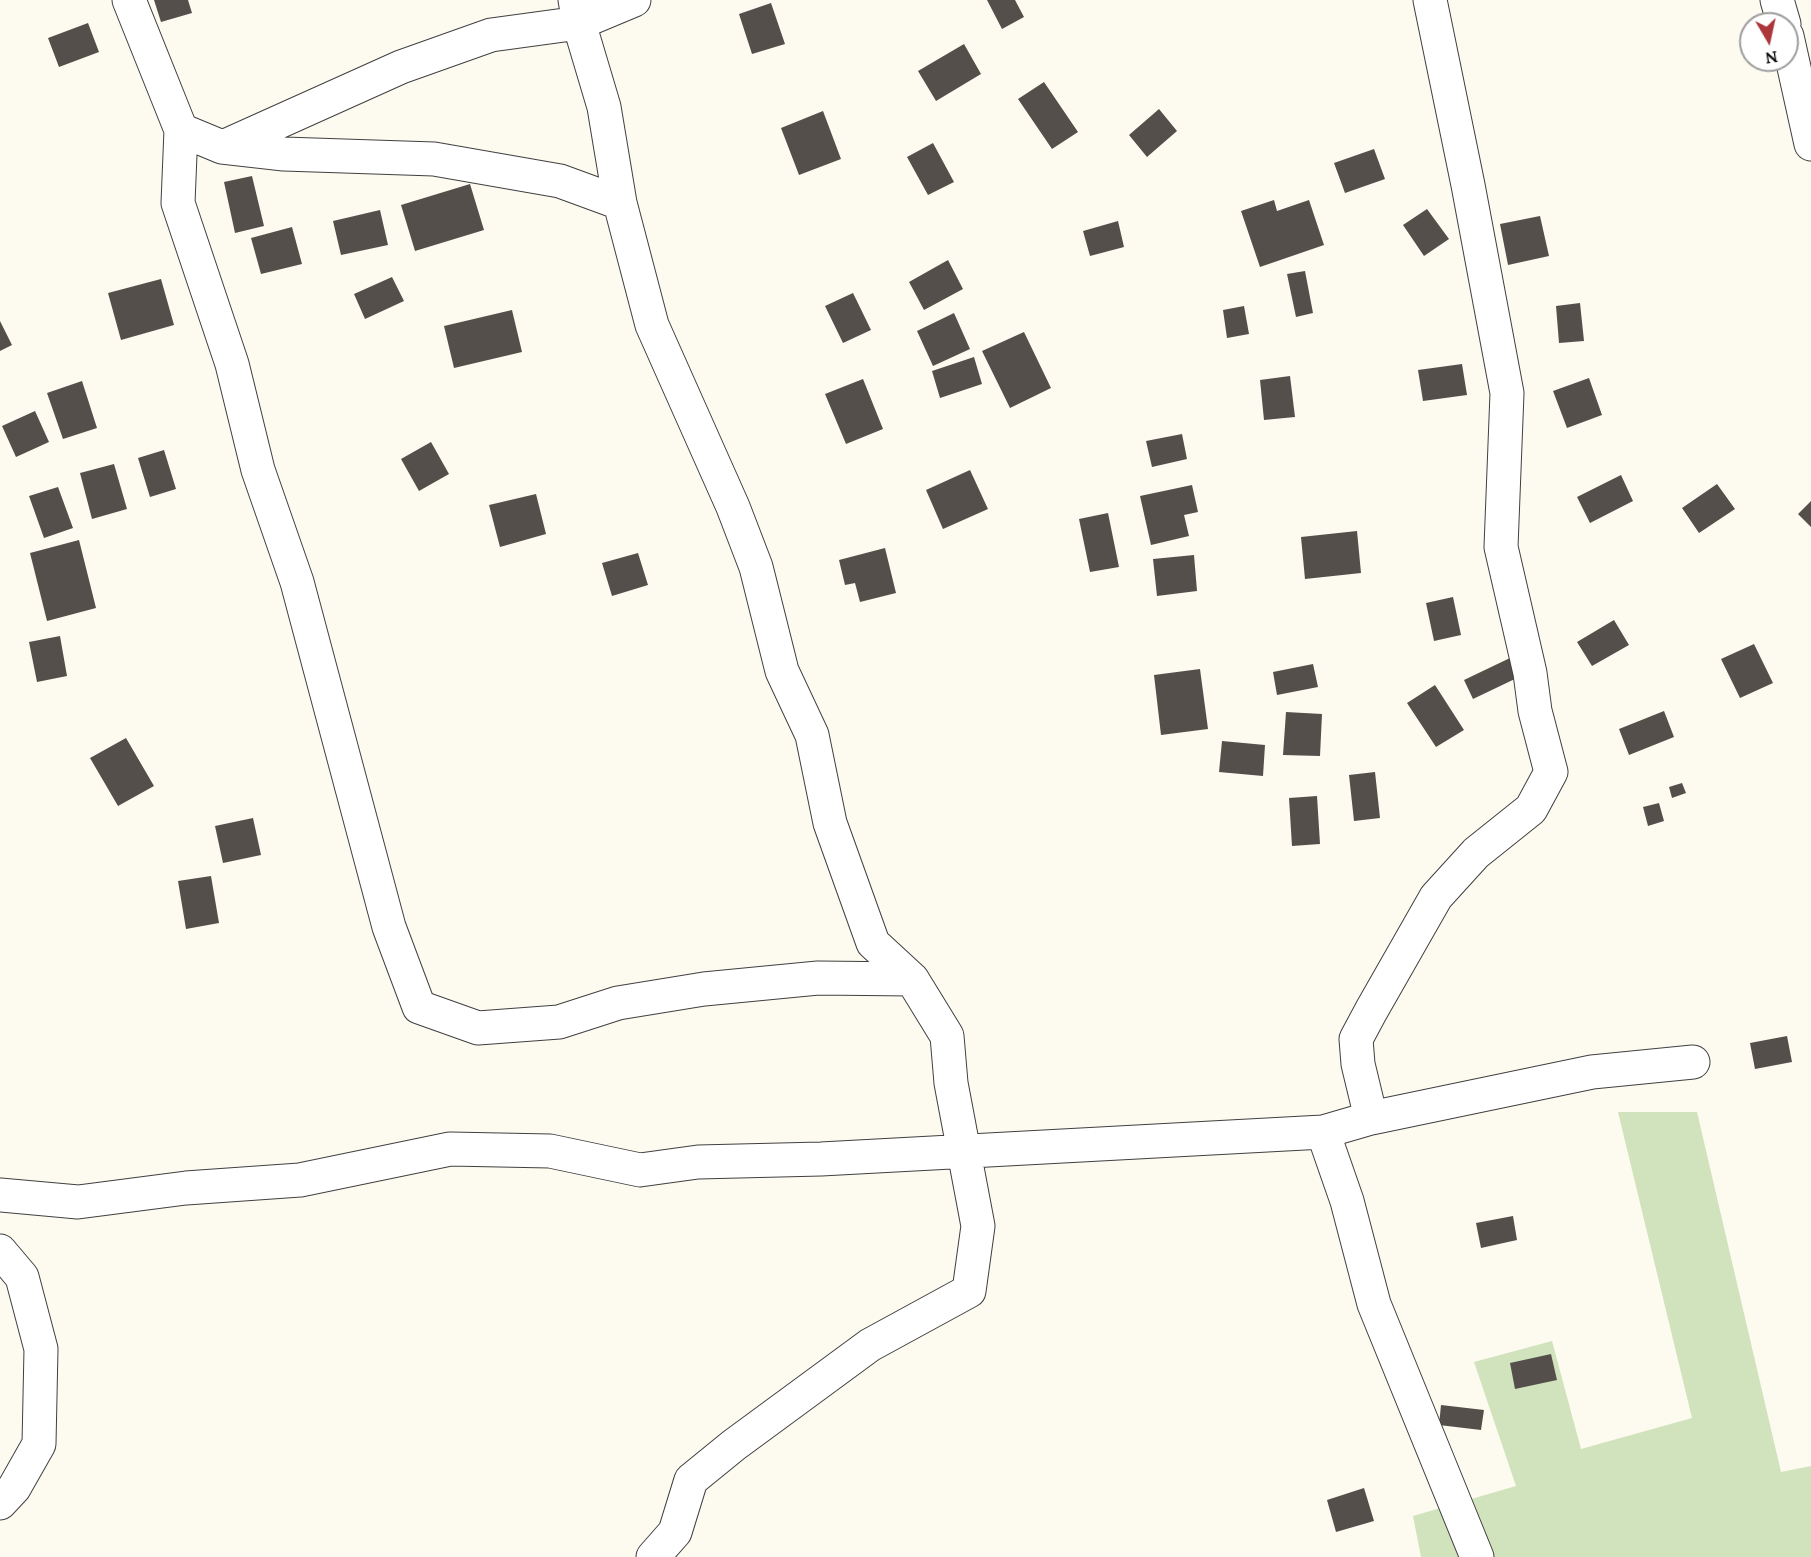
<!DOCTYPE html>
<html>
<head>
<meta charset="utf-8">
<style>
	body { margin:0 }
	#map { position:relative; width:1811px; height:1557px; overflow:hidden; background:#fdfaef; font-family:Lora,serif }
	canvas { display:block }
	.north { position:absolute; left:1739px; top:12px; width:60px; height:60px; box-sizing:border-box; background:#fff; border:2px solid #9e9e9e; border-radius:50%; rotate:171deg; font-size:16px; font-weight:700; line-height:24px; text-align:center; color:#0d0d0d }
	.north::after { content:''; display:block; margin:auto; width:21px; height:27px; background:#ac363a; clip-path:polygon(50% 0,100% 100%,50% 72%,0 100%) }
</style>
</head>
<body>
<div id="map">
<canvas width="1811" height="1557"></canvas>
<div class="north">N</div>
</div>
<script>
const g = document.querySelector('canvas').getContext('2d');
g.lineJoin = 'round';
function fillPath(path, color) { g.fillStyle = color; g.fill(path, 'evenodd'); }
const poly = rows => new Path2D(rows.map(r => 'M' + r).join(''));
function stroke(path, color, width, dash) { g.strokeStyle = color; g.lineWidth = width; g.lineCap = dash ? 'butt' : 'round'; g.setLineDash(dash || []); g.stroke(path); }
fillPath(poly([
	[1618,1112,1697,1112,1781,1472,1811,1466,1811,1557,1421,1557,1413,1516,1516,1486,1474,1362,1552,1341,1581,1449,1692,1418]
]), '#d0e3bd');
fillPath(poly([
	[154,0,188,0,192,13,161,22],
	[987,0,1015,0,1024,17,1002,29],
	[771,3,785,44,752,54,739,14],
	[88,23,99,52,59,67,48,38],
	[964,44,981,74,936,101,918,71],
	[1044,82,1078,132,1052,149,1018,99],
	[1159,109,1177,131,1147,157,1129,135],
	[823,111,841,159,799,175,781,128],
	[933,143,954,182,928,195,907,157],
	[1374,149,1385,179,1345,193,1334,163],
	[252,176,264,226,235,233,224,182],
	[470,184,484,230,415,251,401,205],
	[1274,200,1277,211,1309,200,1324,245,1260,267,1241,211],
	[1427,209,1449,239,1424,256,1403,225],
	[380,210,388,245,341,255,333,221],
	[1540,216,1549,256,1508,265,1500,224],
	[1118,221,1124,247,1090,256,1083,231],
	[292,227,302,264,261,274,251,238],
	[948,260,963,289,924,310,909,282],
	[1305,271,1313,313,1296,317,1287,274],
	[392,277,404,301,365,319,354,294],
	[161,279,174,325,121,340,108,293],
	[853,293,871,330,843,343,825,306],
	[1580,303,1584,341,1559,343,1556,306],
	[1244,306,1249,334,1227,338,1223,310],
	[512,310,522,352,454,368,444,326],
	[954,313,970,349,933,366,917,331],
	[0,321,12,345,0,351],
	[1024,332,1051,388,1010,408,982,351],
	[974,357,982,384,940,398,932,371],
	[1462,364,1467,395,1423,401,1418,370],
	[1290,376,1295,417,1264,420,1260,380],
	[1589,378,1602,415,1567,428,1553,391],
	[863,379,883,429,846,444,825,394],
	[82,381,97,428,63,439,47,393],
	[35,411,49,442,16,457,2,426],
	[1182,434,1187,459,1152,467,1146,441],
	[431,442,449,474,419,491,401,459],
	[164,450,176,489,150,497,138,458],
	[114,464,127,509,92,519,80,473],
	[970,470,988,509,943,529,926,490],
	[1621,475,1633,501,1590,523,1577,497],
	[1717,484,1735,509,1699,533,1682,508],
	[1192,485,1198,512,1184,515,1189,536,1151,545,1140,496],
	[58,487,73,528,44,538,29,496],
	[536,494,546,534,500,547,489,505],
	[1811,501,1811,527,1798,514],
	[1108,513,1119,567,1090,572,1079,519],
	[1357,531,1361,573,1305,579,1301,537],
	[79,540,96,608,47,621,30,553],
	[885,548,896,593,860,602,855,583,845,585,839,560],
	[638,553,648,585,612,596,602,563],
	[1194,555,1197,591,1157,596,1153,559],
	[1453,597,1461,635,1434,641,1426,603],
	[1614,620,1629,645,1592,666,1577,642],
	[60,636,67,676,37,682,29,642],
	[1754,644,1773,683,1740,698,1721,659],
	[1510,658,1519,677,1473,699,1464,680],
	[1313,664,1318,687,1277,695,1273,672],
	[1200,669,1208,729,1161,735,1154,675],
	[1435,685,1464,730,1436,747,1407,703],
	[1664,711,1674,737,1629,755,1619,729],
	[1286,712,1322,714,1320,756,1283,755],
	[126,738,154,786,118,806,90,758],
	[1222,741,1265,745,1263,776,1219,772],
	[1375,772,1380,818,1354,821,1349,775],
	[1682,783,1686,793,1672,798,1669,787],
	[1317,796,1320,844,1292,846,1289,798],
	[1659,803,1664,821,1648,826,1643,807],
	[253,818,261,855,223,863,215,826],
	[211,876,219,923,186,929,178,881],
	[1787,1036,1792,1062,1755,1069,1750,1043],
	[1513,1216,1517,1240,1481,1248,1476,1223],
	[1551,1354,1557,1380,1515,1389,1510,1363],
	[1441,1405,1484,1410,1481,1430,1439,1425],
	[1364,1488,1374,1521,1336,1532,1327,1500]
]), '#544f4b');
const minor = poly([
	[129,0,181,130,222,147,284,154,434,159,560,181,620,203],
	[575,0,579,23,604,107,620,203,652,325,733,507,756,567,782,671,812,735,830,823,873,943,912,979,947,1036,951,1083,978,1226,969,1291,870,1345,734,1445,691,1480,675,1532,653,1557],
	[1777,0,1784,24],
	[1787,36,1811,144],
	[181,130,178,203,232,364,258,470,297,582,389,927,419,1007,478,1028,559,1022,618,1003,704,989,818,978,912,979],
	[223,147,401,67,491,35,579,23,634,0],
	[1371,1118,1358,1064,1356,1039,1371,1011,1436,897,1476,853,1531,809,1551,772,1535,711,1530,673,1501,547,1507,393,1468,185,1430,0],
	[1323,1132,1347,1201,1374,1304,1477,1557],
	[0,1195,78,1202,186,1188,300,1180,450,1149,550,1151,640,1170,698,1162,821,1159,1323,1132,1371,1118,1592,1072,1693,1062],
	[0,1251,22,1277,41,1349,39,1444,14,1488,0,1503]
]);
stroke(minor, '#404040', 35);
stroke(minor, '#fff', 33);
</script>
</body>
</html>
